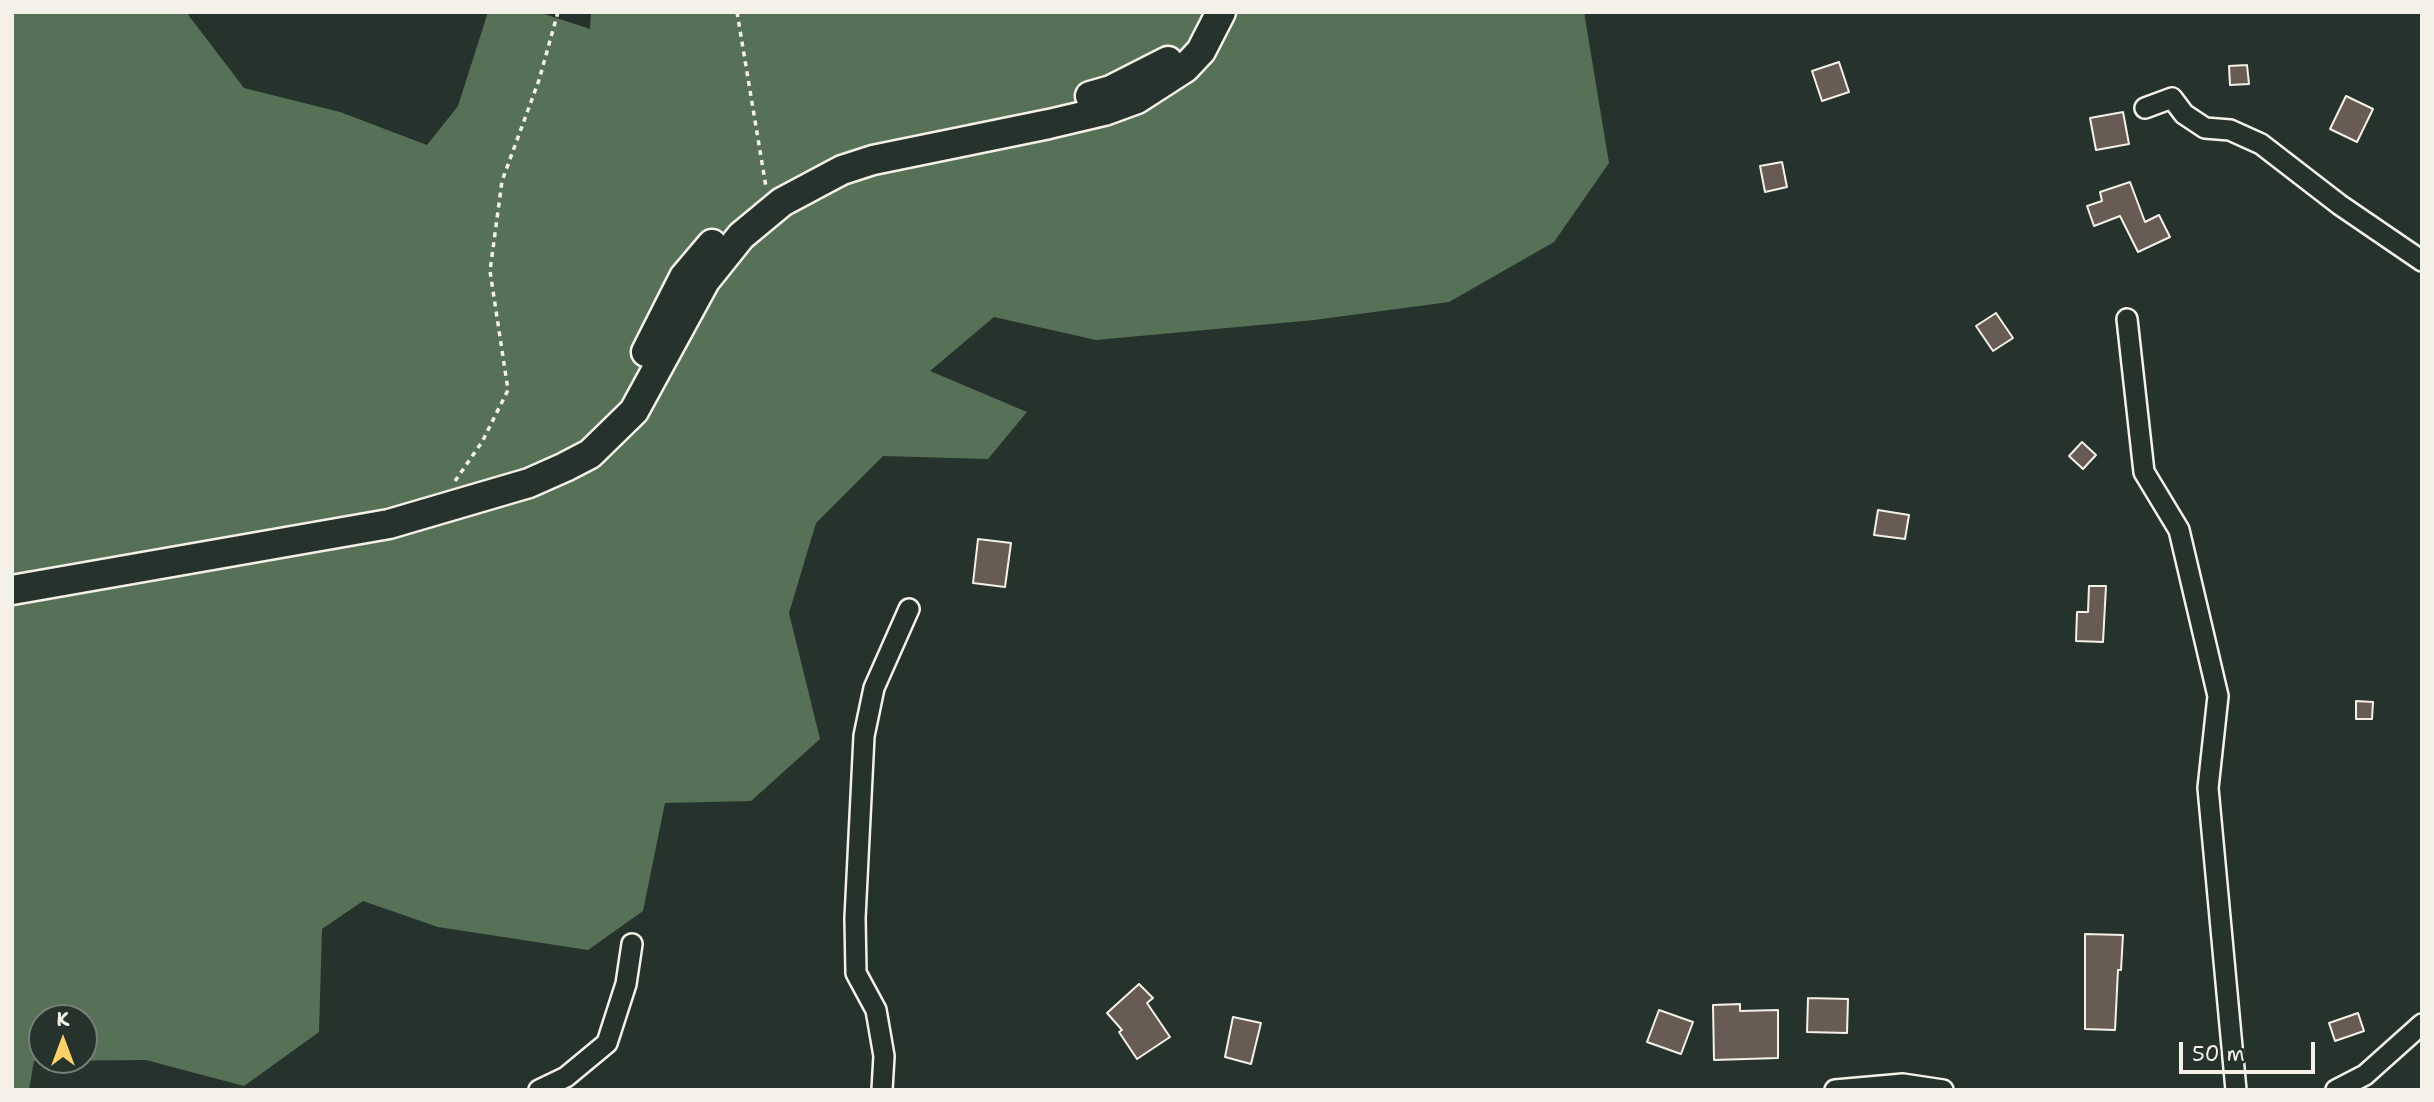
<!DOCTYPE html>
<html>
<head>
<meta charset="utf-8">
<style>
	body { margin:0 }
	#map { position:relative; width:2434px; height:1102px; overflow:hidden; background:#26332d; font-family:"Shantell Sans",sans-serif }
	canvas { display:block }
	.frame { position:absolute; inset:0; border:14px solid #f4f1e8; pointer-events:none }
	.north { position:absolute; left:28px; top:1004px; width:70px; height:70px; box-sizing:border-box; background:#26332d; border:2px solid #787f78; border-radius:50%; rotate:0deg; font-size:19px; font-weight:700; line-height:28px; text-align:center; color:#f4f1e8 }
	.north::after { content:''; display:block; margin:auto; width:24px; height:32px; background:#ffd166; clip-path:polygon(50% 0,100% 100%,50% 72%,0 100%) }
	.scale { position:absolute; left:2179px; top:1042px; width:136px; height:32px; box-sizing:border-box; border:4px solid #f4f1e8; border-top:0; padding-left:9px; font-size:21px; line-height:24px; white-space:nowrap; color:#f4f1e8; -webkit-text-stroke:5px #26332d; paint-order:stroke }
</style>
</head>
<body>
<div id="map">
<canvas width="2434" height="1102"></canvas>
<div class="frame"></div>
<div class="north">K</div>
<div class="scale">50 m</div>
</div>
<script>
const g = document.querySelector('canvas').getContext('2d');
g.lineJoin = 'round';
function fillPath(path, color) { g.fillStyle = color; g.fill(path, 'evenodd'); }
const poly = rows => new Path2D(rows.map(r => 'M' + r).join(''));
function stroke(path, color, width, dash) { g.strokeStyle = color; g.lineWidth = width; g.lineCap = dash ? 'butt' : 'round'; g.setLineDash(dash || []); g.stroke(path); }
fillPath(poly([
	[12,12,186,12,244,88,340,112,427,145,458,106,488,12,538,12,590,29,591,12,1584,12,1609,163,1554,242,1449,302,1314,320,1096,340,994,317,930,371,1027,412,988,459,883,456,816,523,789,613,820,739,751,801,665,803,643,911,588,950,438,927,363,901,322,929,319,1032,244,1086,146,1060,34,1061,29,1090,12,1090],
	[42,1018,84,1018,84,1060,42,1060]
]), '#577157');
const building = poly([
	[1839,62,1849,92,1822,101,1812,71,1839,62],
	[2247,65,2249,84,2230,85,2229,66,2247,65],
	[2346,96,2373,109,2357,142,2330,129,2346,96],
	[2123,112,2129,144,2096,150,2090,118,2123,112],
	[1782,162,1787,187,1765,192,1760,166,1782,162],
	[2130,182,2145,222,2159,215,2170,237,2138,252,2120,216,2094,226,2087,206,2102,201,2100,192,2130,182],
	[1996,313,2013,338,1993,351,1976,326,1996,313],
	[2082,442,2096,455,2083,469,2069,456,2082,442],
	[1878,510,1909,515,1905,539,1874,535,1878,510],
	[978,539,1011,543,1005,587,973,583,978,539],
	[2089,586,2106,586,2103,642,2076,641,2077,612,2088,612,2089,586],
	[2356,701,2373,702,2372,719,2356,719,2356,701],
	[2085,934,2123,935,2121,970,2118,970,2115,1030,2085,1029,2085,934],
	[1139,984,1153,998,1147,1003,1170,1037,1137,1059,1119,1032,1122,1030,1107,1013,1139,984],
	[1808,998,1848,999,1847,1033,1807,1032,1808,998],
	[1740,1004,1740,1011,1778,1010,1778,1058,1714,1060,1713,1005,1740,1004],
	[1659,1010,1693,1022,1681,1054,1647,1042,1659,1010],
	[2358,1013,2364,1031,2335,1041,2329,1023,2358,1013],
	[1233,1017,1261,1023,1251,1064,1225,1057,1233,1017]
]);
fillPath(building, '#675b54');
stroke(building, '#f4f1e8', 2);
const minor = poly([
	[2145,108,2172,98,2184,114,2205,128,2230,130,2261,144,2340,205,2422,261],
	[2127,319,2144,472,2179,530,2218,696,2208,788,2236,1090],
	[539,1090,566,1077,607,1043,626,984,632,944],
	[882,1090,884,1056,876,1010,856,973,855,918,864,736,874,688,909,609],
	[1835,1090,1903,1084,1943,1090],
	[2336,1090,2365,1075,2422,1024]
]);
const secondary = poly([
	[1090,96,1111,90,1168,61],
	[646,352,684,277,712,244],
	[12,590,389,524,529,483,565,467,590,454,634,411,705,281,741,236,782,202,842,170,873,160,1049,124,1104,111,1137,99,1185,68,1201,51,1221,12]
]);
stroke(minor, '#f4f1e8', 24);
stroke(secondary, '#f4f1e8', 33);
stroke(poly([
	[737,12,766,187],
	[455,481,482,442,508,390,490,271,502,181,539,80,558,12]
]), '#f4f1e8', 3.5, [5, 5]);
stroke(minor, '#26332d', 19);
stroke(secondary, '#26332d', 28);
</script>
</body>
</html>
